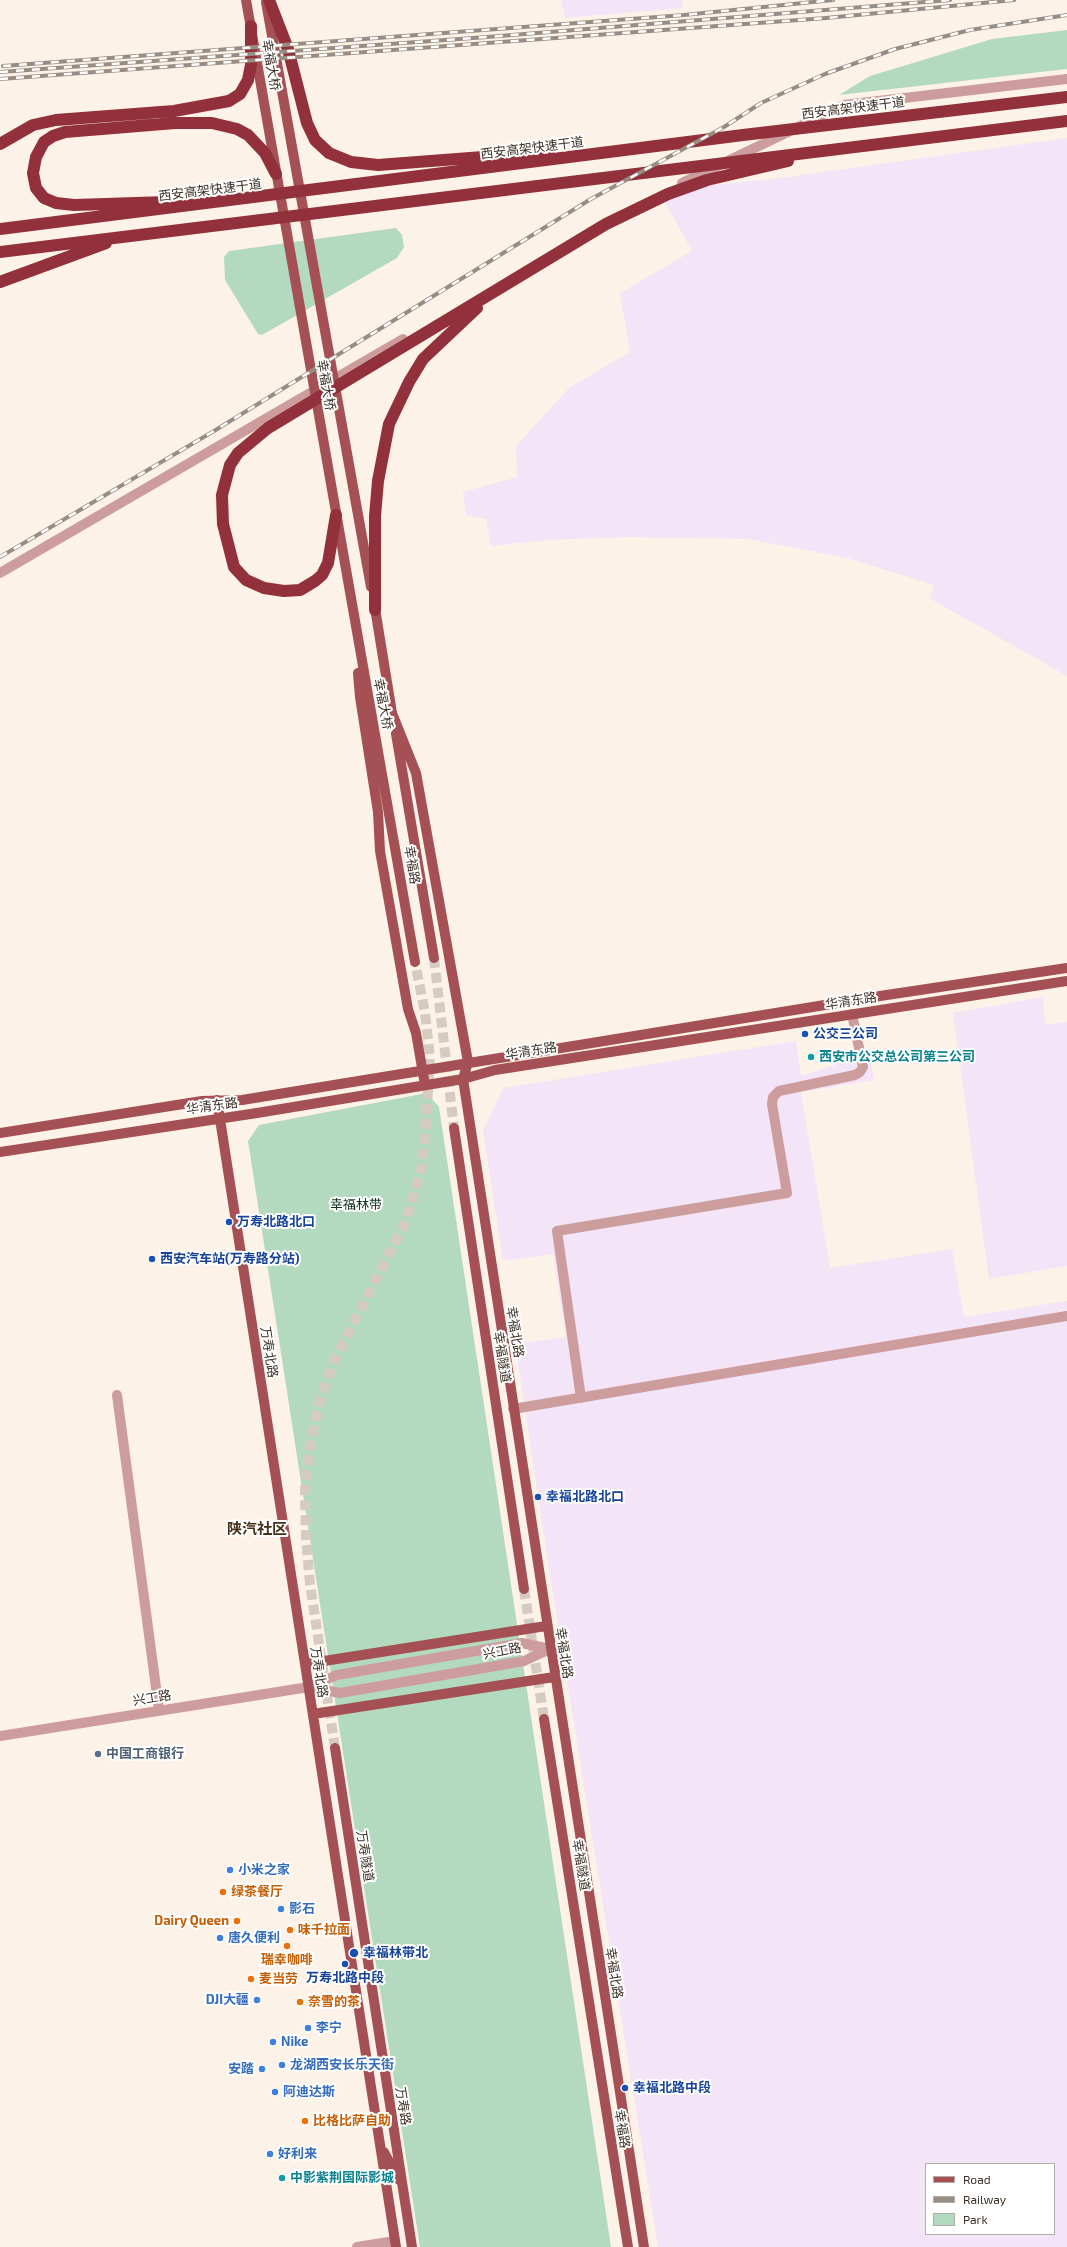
<!DOCTYPE html>
<html>
<head>
<meta charset="utf-8">
<style>
	body { margin:0 }
	#map { position:relative; width:1067px; height:2247px; overflow:hidden; background:#fdf2e7; font-family:"Exo 2",sans-serif }
	canvas { display:block }
	.legend { position:absolute; left:925px; top:2163px; width:130px; height:72px; box-sizing:border-box; background:#fff; border:1px solid #b1ada8; margin:0; padding:5px 7px; list-style:none; font-size:12px; color:#3c3126 }
	.legend li { display:flex; align-items:center; gap:8px; height:20px }
	.legend b { width:20px; border:1px solid #b1ada8 }
</style>
</head>
<body>
<div id="map">
<canvas width="1067" height="2247"></canvas>
<ul class="legend">
<li><b style="height:5px;background:#a45055"></b>Road</li>
<li><b style="height:5px;background:#988d82"></b>Railway</li>
<li><b style="height:11px;background:#b3dabe"></b>Park</li>
</ul>
</div>
<script>
const g = document.querySelector('canvas').getContext('2d');
g.lineJoin = 'round';
function fillPath(path, color) { g.fillStyle = color; g.fill(path, 'evenodd'); }
const poly = rows => new Path2D(rows.map(r => 'M' + r).join(''));
function stroke(path, color, width, dash) { g.strokeStyle = color; g.lineWidth = width; g.lineCap = dash ? 'butt' : 'round'; g.setLineDash(dash || []); g.stroke(path); }
function label(font, color, halo, rows, align = 'center') {
  g.font = font + ' "Exo 2","Noto Sans SC",sans-serif'; g.lineWidth = 4; g.setLineDash([]); g.textBaseline = 'middle'; g.strokeStyle = halo; g.fillStyle = color; for (const [text, x, y, turn = 0] of rows) {
    g.save(); g.translate(x, y); g.rotate((+turn || 0) * Math.PI / 180); g.textAlign = isNaN(turn) ? turn : align; if (halo) g.strokeText(text, 0, 0); g.fillText(text, 0, 0); g.restore();
  }
}
fillPath(poly([
	[561,0,682,0,683,8,565,18],
	[1067,138,1067,676,929,598,934,585,847,558,748,539,629,537,547,540,491,546,486,519,466,515,463,492,517,477,516,446,570,387,630,352,620,293,692,251,664,200,682,188,772,179],
	[1043,997,1045,1025,1067,1022,1067,1266,989,1279,953,1013],
	[796,1041,801,1076,837,1064,870,1059,874,1080,801,1092,830,1268,952,1249,964,1317,1067,1301,1067,2247,658,2247,550,1575,515,1344,566,1337,556,1275,553,1254,503,1261,483,1131,503,1088],
	[926,2164,1054,2164,1054,2234,926,2234]
]), '#f4e4f7');
fillPath(poly([
	[1067,30,1067,69,839,95,870,76,992,39],
	[396,228,402,235,404,247,397,258,262,335,258,334,225,280,224,257,229,251],
	[427,1093,439,1107,611,2247,420,2247,248,1141,259,1125]
]), '#b3dabe');
stroke(poly([
	[434,958,454,1128],
	[524,1589,544,1719],
	[335,1748,310,1584,306,1538,305,1490,310,1443,319,1403,332,1365,406,1221,422,1166,425,1138,430,1057,425,1013,415,962]
]), '#d6cbc0', 10, [10, 5]);
stroke(poly([
	[682,183,844,105,1067,79],
	[0,573,403,339],
	[117,1395,159,1710],
	[581,1398,557,1231,787,1193,772,1104,773,1097,779,1091,855,1075,860,1072,863,1067,852,1014],
	[513,1409,1067,1316],
	[309,1687,340,1693,524,1661,550,1649],
	[0,1736,309,1687,337,1675,522,1643,550,1649],
	[357,2247,395,2241]
]), '#cd9c9c', 10);
stroke(poly([
	[246,0,415,962],
	[266,2,371,587],
	[374,602,393,719],
	[358,673,360,697,378,812,380,851,408,1009,416,1033,425,1085],
	[392,713,416,773,468,1062,463,1079,644,2247],
	[396,734,434,958],
	[217,1100,396,2247],
	[454,1128,524,1589],
	[0,1133,202,1101,242,1100,880,996,1067,968],
	[0,1152,257,1113,463,1079,495,1070,1067,981],
	[305,1664,546,1626],
	[313,1714,554,1677],
	[544,1719,628,2247],
	[335,1748,412,2247],
	[384,2152,399,2180]
]), '#a45055', 10);
stroke(poly([
	[269,0,288,49,307,123,315,140,329,153,351,162,378,165,549,152],
	[0,144,33,125,56,120,174,111,229,101,240,94,248,80,251,65,251,26],
	[167,202,74,205,56,203,44,198,36,188,33,173,36,157,44,142,53,136,65,132,175,123,212,123,237,129,248,135,265,153,276,174],
	[0,229,743,135,1067,97],
	[0,252,1067,121],
	[0,282,106,243],
	[336,515,328,563,322,575,315,581,300,590,284,591,264,588,246,580,234,567,223,524,222,495,230,465,238,453,268,428,606,224,668,194,707,180,788,161],
	[375,610,375,516,378,481,389,424,409,382,423,359,477,308]
]), '#92313c', 12);
const rail = poly([
	[3,66,684,15,833,0],
	[0,72,487,37,950,0],
	[0,79,826,18,1014,0],
	[0,557,214,431,591,199,724,127,761,103,825,74,895,49,970,30,1067,15]
]);
stroke(rail, '#988d82', 4);
stroke(rail, '#fff', 2.5, [8]);
for (const [x, y, r, color] of [
	[805,1034,4,"#1a4fb4"],
	[811,1057,4,"#0f9aa8"],
	[229,1222,4,"#1a4fb4"],
	[152,1259,4,"#1a4fb4"],
	[538,1497,4,"#1a4fb4"],
	[98,1754,4,"#5c6f8a"],
	[230,1870,4,"#3f7fe0"],
	[223,1892,4,"#e8710a"],
	[281,1909,4,"#3f7fe0"],
	[237,1921,4,"#e8710a"],
	[290,1930,4,"#e8710a"],
	[220,1938,4,"#3f7fe0"],
	[287,1946,4,"#e8710a"],
	[354,1953,5,"#1a4fb4"],
	[345,1964,4,"#1a4fb4"],
	[251,1979,4,"#e8710a"],
	[257,2000,4,"#3f7fe0"],
	[300,2002,4,"#e8710a"],
	[308,2028,4,"#3f7fe0"],
	[273,2042,4,"#3f7fe0"],
	[282,2065,4,"#3f7fe0"],
	[262,2069,4,"#3f7fe0"],
	[625,2088,4,"#1a4fb4"],
	[275,2092,4,"#3f7fe0"],
	[305,2121,4,"#e8710a"],
	[270,2154,4,"#3f7fe0"],
	[282,2178,4,"#0f9aa8"]
]) { const dot = new Path2D(); dot.arc(x, y, r, 0, 2 * Math.PI); g.fillStyle = color; g.fill(dot); stroke(dot, '#fff', 1.5); }
label('13px', '#3c3126', '#fff', [
	["幸福大桥",271,65,80],
	["西安高架快速干道",853,108,-7],
	["西安高架快速干道",532,148,-7],
	["西安高架快速干道",210,190,-7],
	["幸福大桥",326,385,80],
	["幸福大桥",383,704,79],
	["幸福路",412,865,81],
	["华清东路",851,1001,-9],
	["华清东路",531,1051,-9],
	["华清东路",212,1106,-8],
	["幸福北路",515,1332,81],
	["万寿北路",269,1352,81],
	["幸福隧道",502,1357,81],
	["兴工路",502,1651,-11],
	["幸福北路",564,1653,81],
	["万寿北路",319,1672,81],
	["兴工路",152,1698,-9],
	["万寿隧道",365,1856,81],
	["幸福隧道",581,1865,81],
	["幸福北路",614,1973,81],
	["万寿路",403,2106,81],
	["幸福路",622,2129,81]
]);
label('bold 13px', '#164399', '#fff', [
	["公交三公司",813,1034],
	["万寿北路北口",237,1222],
	["西安汽车站(万寿路分站)",160,1259],
	["幸福北路北口",546,1497],
	["幸福林带北",363,1953],
	["万寿北路中段",345,1978,"center"],
	["幸福北路中段",633,2088]
], 'left');
label('bold 13px', '#0d838f', '#fff', [
	["西安市公交总公司第三公司",819,1057],
	["中影紫荆国际影城",290,2178]
], 'left');
label('13px', '#0e351e', '#fff', [
	["幸福林带",356,1205]
]);
label('bold 13px', '#4e5e75', '#fff', [
	["中国工商银行",106,1754]
], 'left');
label('bold 13px', '#366cbe', '#fff', [
	["小米之家",238,1870],
	["影石",289,1909],
	["唐久便利",228,1938],
	["DJI大疆",249,2000,"right"],
	["李宁",316,2028],
	["Nike",281,2042],
	["龙湖西安长乐天街",290,2065],
	["安踏",254,2069,"right"],
	["阿迪达斯",283,2092],
	["好利来",278,2154]
], 'left');
label('bold 13px', '#c56008', '#fff', [
	["绿茶餐厅",231,1892],
	["Dairy Queen",229,1921,"right"],
	["味千拉面",298,1930],
	["瑞幸咖啡",287,1960,"center"],
	["麦当劳",259,1979],
	["奈雪的茶",308,2002],
	["比格比萨自助",313,2121]
], 'left');
label('bold 15px', '#463019', '#fff', [
	["陕汽社区",257,1529]
]);
</script>
</body>
</html>
